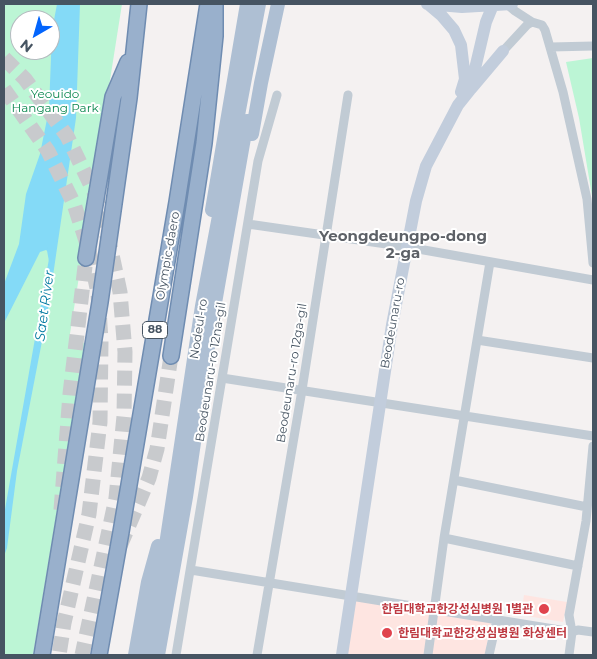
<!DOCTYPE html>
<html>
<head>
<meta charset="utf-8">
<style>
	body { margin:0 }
	#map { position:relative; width:597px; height:659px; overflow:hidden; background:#f4f1f1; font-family:Montserrat,sans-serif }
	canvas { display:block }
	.frame { position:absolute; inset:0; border:5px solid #465462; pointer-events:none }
	.north { position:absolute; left:10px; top:10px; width:50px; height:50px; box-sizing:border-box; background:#fff; border:1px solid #b5bbc0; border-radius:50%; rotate:218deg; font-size:14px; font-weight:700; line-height:20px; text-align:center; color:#465462 }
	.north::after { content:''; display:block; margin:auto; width:18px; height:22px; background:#0365fd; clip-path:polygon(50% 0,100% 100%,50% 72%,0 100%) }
</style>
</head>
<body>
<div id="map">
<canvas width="597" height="659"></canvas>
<div class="frame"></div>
<div class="north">N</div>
</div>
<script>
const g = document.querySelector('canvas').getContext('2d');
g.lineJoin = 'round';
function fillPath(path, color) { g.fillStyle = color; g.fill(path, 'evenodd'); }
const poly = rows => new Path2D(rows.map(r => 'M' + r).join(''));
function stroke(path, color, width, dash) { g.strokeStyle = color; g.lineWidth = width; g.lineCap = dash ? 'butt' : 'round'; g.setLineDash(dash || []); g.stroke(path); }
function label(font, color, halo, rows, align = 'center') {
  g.font = font + ' Montserrat,"Noto Sans KR",sans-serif'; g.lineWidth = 4; g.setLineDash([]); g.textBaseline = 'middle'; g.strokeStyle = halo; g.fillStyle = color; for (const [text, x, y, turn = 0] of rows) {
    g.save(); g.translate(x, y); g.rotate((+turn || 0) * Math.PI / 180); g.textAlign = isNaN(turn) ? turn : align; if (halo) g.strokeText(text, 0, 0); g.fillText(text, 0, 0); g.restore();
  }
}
fillPath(poly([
	[524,595,567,602,563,622,521,615],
	[351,597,491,622,485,655,342,655]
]), '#fee5e1');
fillPath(poly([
	[4,4,122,4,69,340,85,343,33,655,4,655],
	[20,20,50,20,50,50,20,50],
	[593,58,593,202,579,118,566,62]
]), '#bcf5d5');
fillPath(poly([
	[57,4,80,4,76,118,48,310,17,471,7,548,4,556,4,515,50,253,46,250,40,252,4,323,4,284,19,244,26,194,40,154,49,109,52,31]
]), '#84daf7');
stroke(poly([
	[48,249,50,260]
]), '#84daf7', 2.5);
stroke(poly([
	[4,58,25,79,67,136,95,194,111,250,120,292,125,352,124,416,116,498,82,655],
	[4,89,48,151,74,204,89,250,98,293,101,341,100,422,89,514,64,623,59,655],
	[61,510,70,394,86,258],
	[120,546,149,478,157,449,171,356]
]), '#c8cacd', 15, [15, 8]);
const trunk = poly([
	[86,258,113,97,128,62],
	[171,356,204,143,215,36,215,4],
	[42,655,100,302,129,98,139,4],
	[99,655,121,532,177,202,208,4]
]);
stroke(trunk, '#6f8cb1', 18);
stroke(poly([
	[508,5,515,11,532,22],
	[551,47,593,46],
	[503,51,527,25,532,22,542,25,545,30,563,92,587,199,593,263],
	[248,224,407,247,593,280],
	[477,340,593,358],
	[222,378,593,436],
	[454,480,587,507],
	[444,538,578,566],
	[191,570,572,632,578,630,593,632],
	[176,655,258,161,277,95],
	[257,655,302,390,348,95],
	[428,655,444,538,490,262],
	[489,655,497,620],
	[569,655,572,632,569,615,586,521,593,446]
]), '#c1cbd4', 9);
stroke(poly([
	[427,4,462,7,512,4],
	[429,5,442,16,454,30,461,45,465,79,461,92],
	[471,89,503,51],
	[342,655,392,325,416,201,426,166,458,105,470,90,486,22,493,5]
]), '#c2cddc', 12);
stroke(poly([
	[252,134,261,83,278,4],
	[212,210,247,4],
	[135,655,148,582,158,546],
	[146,655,164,558,202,306,259,4],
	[158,655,186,497,212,320,247,121]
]), '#aebfd3', 14);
stroke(trunk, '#99b0cc', 15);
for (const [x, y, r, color] of [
	[544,609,6,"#e0444e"],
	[387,633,6,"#e0444e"]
]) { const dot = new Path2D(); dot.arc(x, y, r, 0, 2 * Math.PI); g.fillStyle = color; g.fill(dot); stroke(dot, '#fff', 2); }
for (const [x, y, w] of [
	[155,330,25]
]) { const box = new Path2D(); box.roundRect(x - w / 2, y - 8.5, w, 17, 4); g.fillStyle = '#fff'; g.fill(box); stroke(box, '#465462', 1); }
label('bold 11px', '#465462', null, [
	["88",155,330]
]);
label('12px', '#0c8850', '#fff', [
	["Yeouido",55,94],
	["Hangang Park",55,108]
]);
label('12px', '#465462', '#fff', [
	["Olympic-daero",168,256,-80],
	["Beodeunaru-ro",393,323,-80],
	["Nodeul-ro",199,329,-81],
	["Beodeunaru-ro 12na-gil",211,372,-81],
	["Beodeunaru-ro 12ga-gil",292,373,-81]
]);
label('bold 12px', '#be3a42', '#fff', [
	["한림대학교한강성심병원 1별관",533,609],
	["한림대학교한강성심병원 화상센터",398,633,"left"]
], 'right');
label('italic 14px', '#037aa2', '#fff', [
	["Saet River",45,306,-82]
]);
label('bold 15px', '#5d6167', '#fff', [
	["Yeongdeungpo-dong",403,237],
	["2-ga",403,254]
]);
</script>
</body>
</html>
